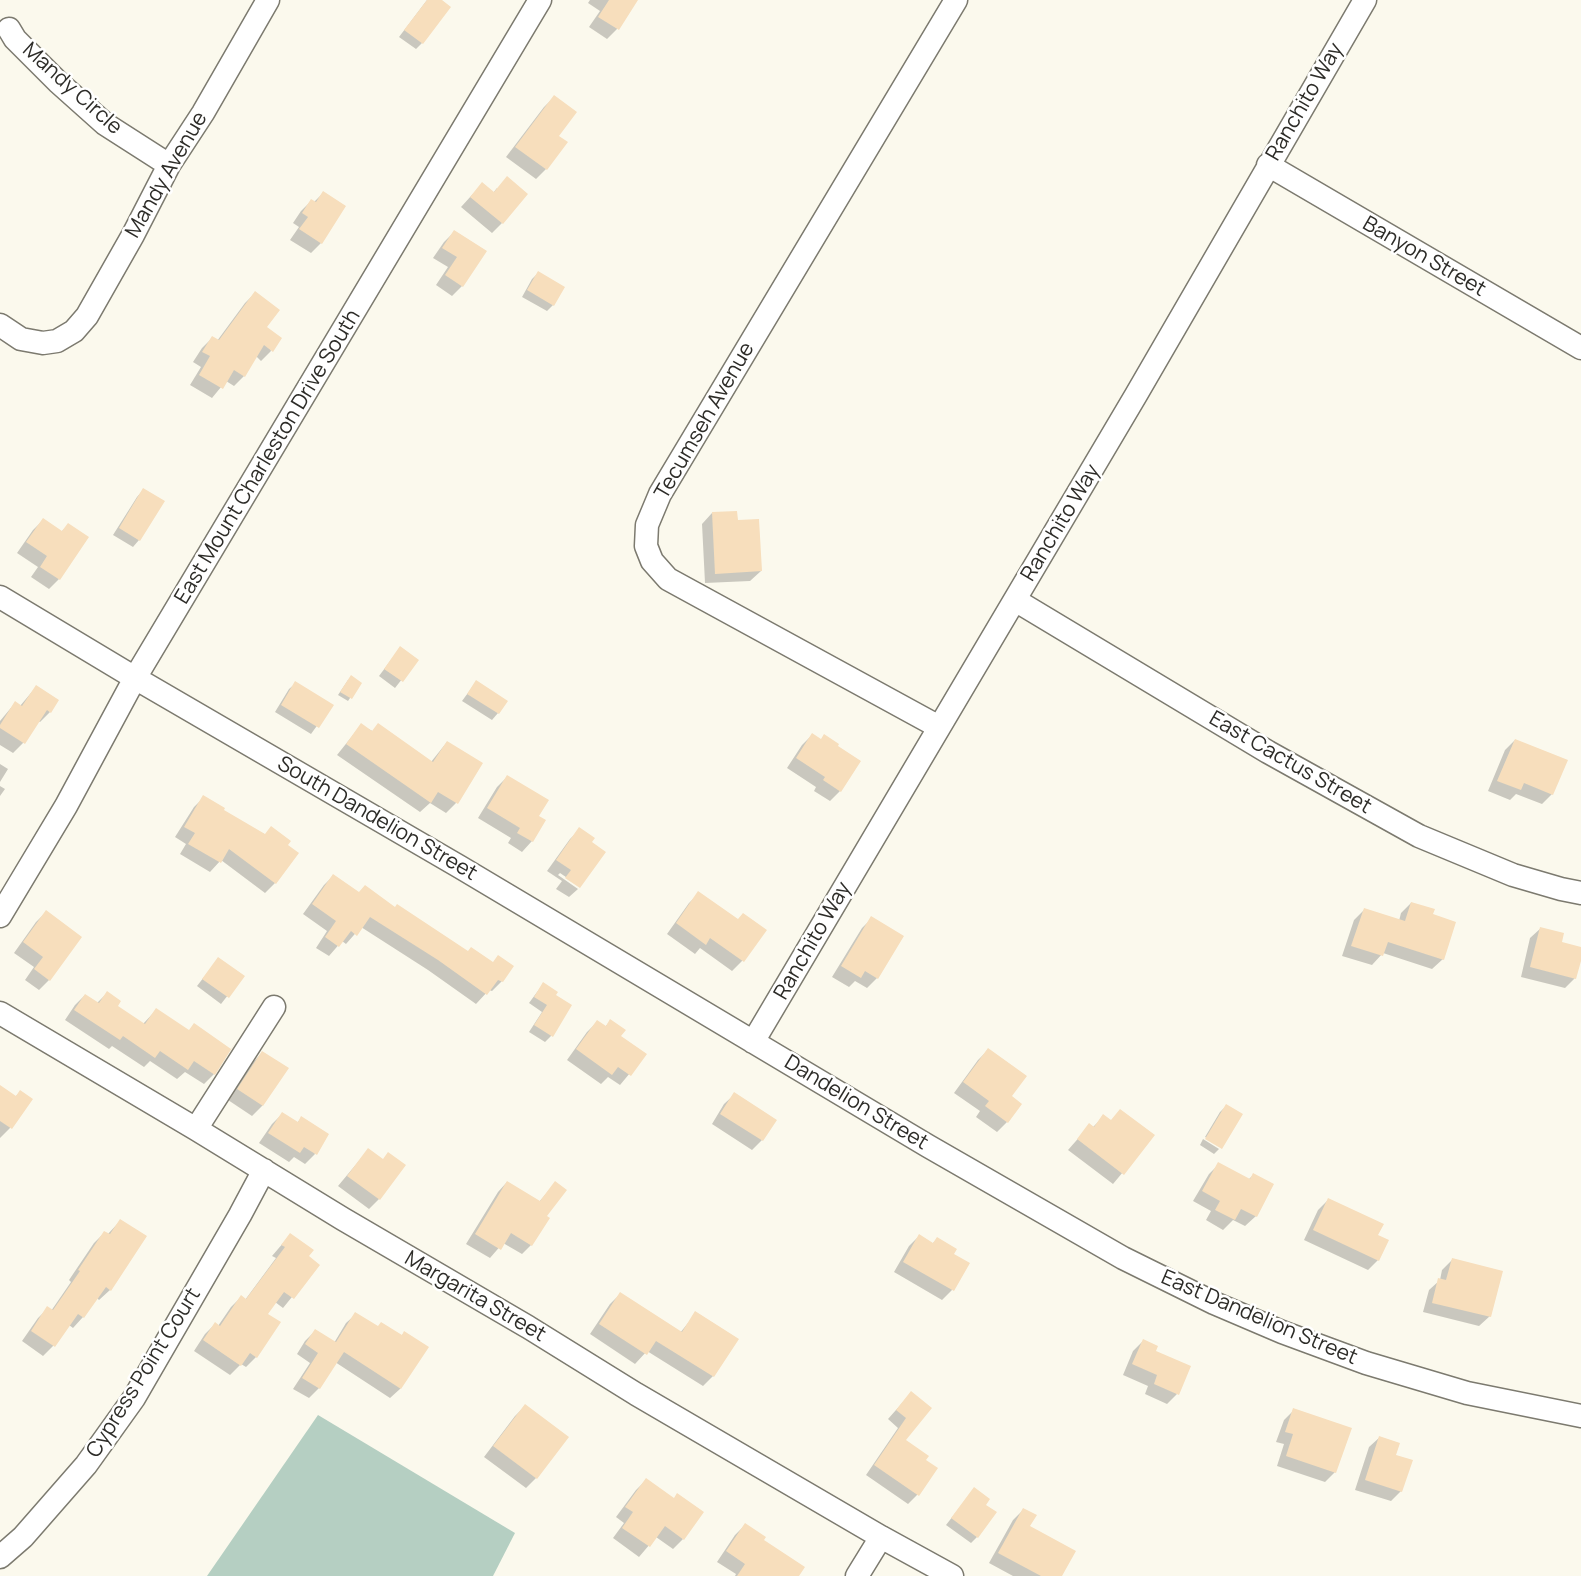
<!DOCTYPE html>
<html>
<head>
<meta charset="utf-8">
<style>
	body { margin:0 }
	canvas { display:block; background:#fbf9ed }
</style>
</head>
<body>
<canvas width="1581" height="1576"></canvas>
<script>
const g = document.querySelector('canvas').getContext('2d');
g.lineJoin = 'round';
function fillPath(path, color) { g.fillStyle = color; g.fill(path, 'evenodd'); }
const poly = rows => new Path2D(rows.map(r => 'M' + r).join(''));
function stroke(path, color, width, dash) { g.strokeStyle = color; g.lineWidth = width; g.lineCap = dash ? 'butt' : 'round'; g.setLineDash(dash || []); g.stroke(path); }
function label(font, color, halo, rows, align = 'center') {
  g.font = font + ' Manrope,sans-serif'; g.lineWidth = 5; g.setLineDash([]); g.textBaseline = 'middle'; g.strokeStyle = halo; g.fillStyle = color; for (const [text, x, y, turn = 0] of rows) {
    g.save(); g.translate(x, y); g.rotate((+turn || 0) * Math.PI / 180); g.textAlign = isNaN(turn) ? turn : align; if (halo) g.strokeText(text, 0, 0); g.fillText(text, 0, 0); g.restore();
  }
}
fillPath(poly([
	[318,1415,515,1533,493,1576,207,1576]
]), '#b5cfc2');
fillPath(poly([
	[427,0,440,0,422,43,416,49,399,37],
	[590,0,635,0,617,29,607,39,589,27,600,11,588,3],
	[554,97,557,136,546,169,536,179,506,157,544,107],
	[482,184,493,193,497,188,502,223,492,233,461,207],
	[323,193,344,207,321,243,311,253,290,240,299,227,293,223,301,211,311,201,314,202],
	[454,232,462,286,452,296,436,285,448,267,433,258,444,242],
	[538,273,553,305,547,311,522,297,532,279],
	[255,293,271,351,261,361,256,356,244,376,234,386,226,381,212,398,190,385,201,367,193,362,202,348,212,338,217,341,245,303],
	[143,490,139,540,133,547,113,535,137,497],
	[712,513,736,522,761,571,750,581,705,583,702,524],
	[43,520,61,532,68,525,59,579,49,589,31,577,38,567,17,553,33,530],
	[400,648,417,660,395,688,379,676],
	[348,680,360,683,348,701,338,695],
	[476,682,498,713,492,720,462,701],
	[296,683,332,705,311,734,275,712,289,689],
	[36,687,50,712,40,722,38,721,23,743,13,753,0,745,0,721,15,703,20,706],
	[361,725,431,762,447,742,456,803,446,813,430,803,420,812,337,755],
	[812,735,840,791,830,801,814,791,816,787,787,768,802,745],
	[1515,740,1552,794,1542,804,1516,794,1510,800,1488,791,1505,750],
	[0,764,8,769,0,782],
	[507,777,537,816,544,821,532,841,522,852,508,843,511,838,478,818,497,787],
	[0,786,5,789,0,796],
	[204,797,222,811,286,846,297,854,275,883,265,893,221,860,210,872,180,854,186,844,175,837,194,807],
	[580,829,579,886,560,873,558,875,578,889,569,897,556,889,562,881,547,871,570,839],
	[333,876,358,893,502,981,492,991,489,990,476,1004,428,970,361,927,346,944,342,941,329,956,316,948,327,931,303,914,324,885],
	[699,893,738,920,765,930,742,961,732,971,700,948,695,954,667,934,689,903],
	[1411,903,1431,915,1443,959,1432,969,1383,953,1372,965,1342,956,1354,920,1365,909,1399,921,1401,913],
	[46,912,49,980,39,990,25,980,34,967,14,953,36,922],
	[872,918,877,978,867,988,855,981,849,987,832,977,862,928],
	[1541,928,1560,943,1581,948,1575,978,1565,988,1521,977,1530,938],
	[218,959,243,976,221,1004,197,986],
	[543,984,554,995,551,1036,545,1042,529,1032,542,1012,529,1003],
	[107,993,116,1006,143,1024,156,1010,214,1074,204,1084,185,1072,177,1079,150,1061,144,1067,112,1046,109,1049,65,1020,75,1005,85,995,97,1003],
	[610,1021,619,1037,645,1055,620,1085,608,1077,601,1084,567,1060,587,1032,597,1022,605,1027],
	[988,1050,1010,1097,1007,1122,997,1132,976,1117,980,1111,954,1093,978,1060],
	[262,1053,287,1069,262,1106,252,1116,228,1100,252,1063],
	[0,1086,15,1097,20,1092,10,1128,0,1138],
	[735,1094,762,1140,752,1150,712,1124,724,1104],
	[1226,1106,1221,1146,1205,1137,1220,1112],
	[282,1114,297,1123,301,1118,315,1154,305,1164,294,1157,289,1162,259,1143,272,1124],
	[1104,1116,1110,1121,1153,1136,1113,1184,1068,1150,1090,1125,1092,1128],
	[1203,1139,1219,1149,1214,1154,1200,1145],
	[368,1150,382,1160,404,1165,379,1199,369,1209,338,1186],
	[1219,1164,1248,1180,1253,1175,1272,1185,1256,1216,1245,1226,1233,1220,1223,1230,1206,1220,1211,1211,1193,1201,1209,1174],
	[507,1182,539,1202,555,1183,545,1216,531,1245,522,1254,503,1243,490,1258,466,1244,498,1192],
	[1328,1200,1376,1236,1378,1260,1368,1270,1304,1240,1318,1210],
	[120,1221,110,1290,99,1300,97,1298,83,1317,73,1328,69,1325,53,1346,43,1356,22,1341,38,1318,48,1308,51,1311,71,1282,69,1280,94,1243,104,1233,107,1235],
	[290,1235,307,1257,318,1265,283,1308,275,1302,266,1314,256,1357,246,1367,241,1364,230,1375,194,1351,205,1334,215,1324,218,1326,231,1307,241,1297,245,1300,276,1258,272,1256],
	[919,1236,932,1244,937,1239,952,1254,968,1264,952,1290,942,1300,894,1272,909,1246],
	[1452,1260,1490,1316,1479,1326,1423,1312,1429,1290,1440,1280,1442,1270],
	[620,1294,680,1333,696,1313,713,1376,703,1386,647,1351,635,1364,590,1334,610,1304],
	[356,1314,378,1328,401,1336,404,1333,427,1348,400,1389,390,1398,335,1362,319,1388,309,1398,293,1389,310,1363,297,1354,305,1341,315,1331,334,1343,346,1323],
	[1143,1341,1154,1352,1177,1394,1167,1404,1145,1394,1148,1386,1123,1375,1133,1351],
	[911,1393,903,1440,924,1461,936,1468,917,1495,908,1504,866,1475,898,1428,888,1419],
	[525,1406,567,1437,536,1478,526,1488,484,1457,515,1416],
	[1294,1410,1335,1472,1325,1482,1277,1466,1284,1444,1276,1442,1284,1420],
	[1380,1437,1395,1455,1401,1491,1391,1501,1355,1490,1369,1447],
	[646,1480,683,1539,673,1549,656,1537,639,1557,613,1538,624,1523,616,1517,636,1490],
	[974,1489,984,1505,977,1537,971,1543,946,1525],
	[1023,1510,1028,1527,1060,1576,1013,1576,989,1563,1013,1520],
	[745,1525,762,1540,797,1576,735,1576,736,1574,717,1562,735,1535]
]), '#0003');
fillPath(poly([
	[427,0,442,0,451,7,423,44,404,30],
	[609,0,638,0,619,30,598,17],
	[554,95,577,112,559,136,568,142,547,170,515,147],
	[507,176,528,194,503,224,470,197,482,182,494,192],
	[323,191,346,206,322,244,299,229,308,217,302,213,311,199,316,202],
	[454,230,487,251,463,287,445,275,457,257,442,248],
	[538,271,565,287,554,306,527,290],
	[255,291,280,310,267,327,282,338,273,352,264,345,245,377,234,370,223,389,199,375,210,356,202,352,212,336,219,340],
	[143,488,165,501,140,541,119,528],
	[737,511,738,520,759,519,762,571,715,574,712,512],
	[43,518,62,531,68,523,89,537,60,580,40,567,47,556,26,542],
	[400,646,419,660,403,682,384,669],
	[351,675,362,683,352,699,340,692],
	[476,680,508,701,499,714,467,694],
	[295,681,334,705,319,728,281,705],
	[36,685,59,700,51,713,47,710,25,744,0,728,0,725,15,701,22,706],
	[361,723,372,731,378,723,433,762,447,741,483,763,458,804,438,792,431,803,346,744],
	[812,733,821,739,824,734,839,744,838,746,861,761,841,792,823,780,825,777,796,758],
	[1515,739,1568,760,1553,795,1524,783,1521,790,1497,781],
	[507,775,549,800,539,816,546,820,533,842,517,833,520,828,487,808],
	[203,795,225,808,224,810,265,834,271,826,291,841,288,845,299,853,276,884,229,849,221,863,188,844,195,833,184,827],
	[579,827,595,838,592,842,606,852,580,888,565,878,571,870,556,860],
	[333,874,359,892,365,885,395,907,397,904,468,951,471,947,493,962,498,955,514,966,503,982,498,980,487,995,438,960,370,917,357,936,351,931,339,947,325,937,336,921,312,904],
	[698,891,738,919,743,913,767,930,744,962,710,938,706,945,676,923],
	[1411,902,1435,909,1433,914,1456,922,1444,960,1388,942,1383,956,1351,946,1364,908,1405,921],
	[46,910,82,937,50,981,34,969,43,957,23,942],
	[871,916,904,936,878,979,865,971,861,978,841,966],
	[1540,927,1564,933,1562,942,1581,947,1581,961,1576,979,1530,967],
	[218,957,245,976,229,998,202,979],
	[543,982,558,992,556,995,572,1005,553,1037,534,1025,547,1005,534,997],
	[107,991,121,1001,118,1006,145,1024,156,1008,189,1030,194,1023,231,1049,237,1040,215,1075,194,1061,188,1070,160,1051,155,1058,123,1036,120,1040,74,1010,85,994,99,1003],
	[610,1019,626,1030,621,1036,647,1054,631,1076,618,1067,612,1075,576,1049,597,1020,606,1026],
	[988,1048,1027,1076,1012,1096,1022,1104,1008,1123,985,1106,989,1101,963,1082],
	[262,1051,289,1068,263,1106,237,1089],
	[0,1085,16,1096,20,1090,33,1099,12,1129,0,1121],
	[734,1092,777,1120,763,1141,720,1114],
	[1226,1104,1243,1114,1222,1149,1205,1139],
	[1120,1109,1155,1135,1124,1175,1077,1139,1089,1123,1094,1127,1103,1114,1111,1120],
	[282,1112,298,1122,301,1116,329,1134,317,1155,304,1147,300,1153,268,1133],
	[368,1148,383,1159,388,1152,406,1165,380,1200,347,1176],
	[1218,1162,1250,1179,1253,1173,1274,1184,1257,1217,1241,1209,1235,1220,1215,1210,1220,1201,1202,1191],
	[507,1181,540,1201,555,1181,567,1190,547,1216,550,1218,532,1246,511,1233,501,1250,475,1234],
	[1328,1198,1384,1224,1378,1235,1389,1240,1379,1261,1313,1230],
	[120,1219,147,1236,111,1291,106,1287,84,1318,78,1314,55,1347,31,1331,47,1306,53,1310,80,1271,78,1270,104,1231,110,1234],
	[290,1233,314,1250,309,1256,320,1265,294,1299,284,1292,268,1314,281,1322,257,1358,250,1353,241,1366,203,1340,215,1322,220,1326,241,1295,246,1299,285,1247,281,1245],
	[919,1234,933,1243,937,1237,957,1249,954,1254,970,1263,954,1291,903,1262],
	[1452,1258,1503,1271,1491,1317,1432,1303,1438,1278,1446,1280],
	[620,1292,682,1332,695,1311,739,1339,714,1377,656,1341,647,1355,599,1324],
	[355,1312,378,1326,381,1322,402,1335,404,1331,429,1347,401,1389,344,1352,320,1389,302,1378,318,1353,305,1344,315,1329,336,1342],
	[1143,1339,1158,1346,1156,1351,1191,1366,1179,1395,1154,1384,1157,1375,1132,1364],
	[911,1391,932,1408,906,1440,929,1456,926,1460,938,1468,919,1496,874,1465,906,1418,896,1410],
	[525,1404,569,1437,537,1479,493,1446],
	[1293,1408,1352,1428,1336,1473,1286,1456,1293,1434,1285,1432],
	[1379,1436,1400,1443,1396,1455,1413,1460,1402,1492,1365,1480],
	[646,1478,674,1498,677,1493,704,1512,684,1540,665,1526,650,1547,622,1528,633,1512,625,1507],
	[974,1487,990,1499,986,1505,997,1512,978,1538,951,1518],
	[1023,1508,1037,1515,1030,1526,1076,1551,1062,1576,1041,1576,998,1553],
	[745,1523,766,1537,764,1540,805,1567,799,1576,737,1576,745,1564,726,1551]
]), '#f7debc');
const minor = poly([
	[9,29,15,39,58,82,105,124,169,165],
	[1268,165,1581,348],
	[0,325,21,339,43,343,57,341,74,331,87,316,133,235,169,165,203,113,268,0],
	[0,597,135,678,460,867,928,1146,1123,1258,1214,1303,1282,1332,1366,1363,1467,1393,1581,1416],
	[1015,600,1268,752,1419,836,1513,875,1561,889,1581,893],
	[939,727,668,579,652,561,646,546,647,525,660,494,956,0],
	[0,916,66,806,135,678,540,0],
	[0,1013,196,1129,343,1219,528,1327,636,1394,881,1537,952,1576],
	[753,1042,1136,395,1365,0],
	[196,1129,274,1007],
	[0,1557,23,1537,86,1465,134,1398,240,1215,264,1170],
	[857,1576,881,1537]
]);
stroke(minor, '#7c7a6f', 25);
stroke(minor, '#fff', 22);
label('21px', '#2d2c28', '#fff', [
	["Mandy Circle",72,89,42],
	["Ranchito Way",1305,102,-60],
	["Mandy Avenue",167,175,-60],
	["Banyon Street",1424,257,30],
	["Tecumseh Avenue",705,421,-60],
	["East Mount Charleston Drive South",268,457,-59],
	["Ranchito Way",1061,523,-59],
	["East Cactus Street",1290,763,30],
	["South Dandelion Street",377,819,30],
	["Ranchito Way",813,941,-60],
	["Dandelion Street",856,1103,31],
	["Margarita Street",475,1297,30],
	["East Dandelion Street",1259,1318,23],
	["Cypress Point Court",144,1373,-58]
]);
</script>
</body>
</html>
